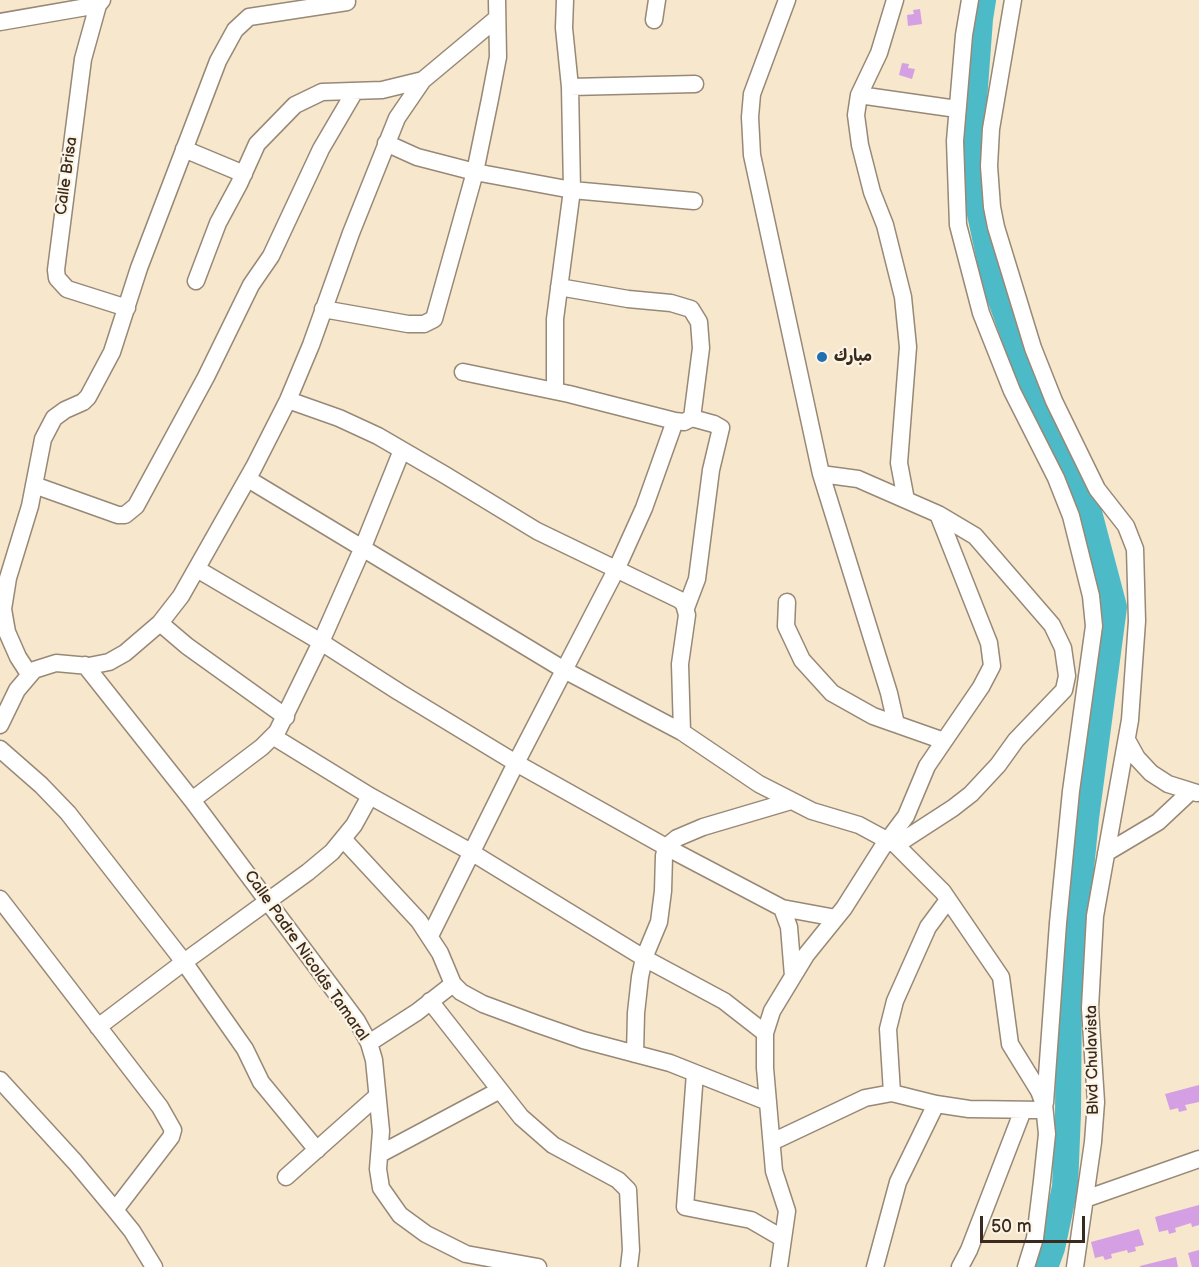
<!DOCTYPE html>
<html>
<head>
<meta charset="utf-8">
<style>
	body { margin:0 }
	#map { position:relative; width:1199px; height:1267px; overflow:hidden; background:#f6e7cd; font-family:"Balsamiq Sans",sans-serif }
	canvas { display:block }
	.scale { position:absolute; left:980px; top:1216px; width:105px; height:27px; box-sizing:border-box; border:3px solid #3b2a1e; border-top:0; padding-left:8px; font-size:18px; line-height:21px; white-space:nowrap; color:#3b2a1e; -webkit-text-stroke:4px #fcf5e5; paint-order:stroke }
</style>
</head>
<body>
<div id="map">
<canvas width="1199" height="1267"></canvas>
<div class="scale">50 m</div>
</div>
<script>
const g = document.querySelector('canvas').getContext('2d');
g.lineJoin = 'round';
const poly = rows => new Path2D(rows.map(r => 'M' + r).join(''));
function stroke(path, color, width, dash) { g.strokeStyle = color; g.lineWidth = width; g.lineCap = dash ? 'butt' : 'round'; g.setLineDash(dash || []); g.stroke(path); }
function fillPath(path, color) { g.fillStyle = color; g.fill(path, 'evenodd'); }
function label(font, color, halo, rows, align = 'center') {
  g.font = font + ' "Balsamiq Sans","Playpen Sans Arabic",sans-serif'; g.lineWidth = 4.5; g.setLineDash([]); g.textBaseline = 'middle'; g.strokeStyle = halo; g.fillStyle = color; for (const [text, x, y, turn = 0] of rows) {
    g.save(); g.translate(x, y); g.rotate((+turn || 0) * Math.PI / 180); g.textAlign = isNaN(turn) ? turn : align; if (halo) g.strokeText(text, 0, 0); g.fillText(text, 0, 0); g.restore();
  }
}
stroke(poly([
	[983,0,980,19,973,114,977,200,995,284,1027,372,1080,478,1114,607,1086,818,1069,991,1068,1113,1065,1187,1052,1248,1045,1267]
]), '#4dbac8', 26);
fillPath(poly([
	[920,9,922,24,908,26,907,15,914,14,913,10],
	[902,63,909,64,908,68,915,69,912,79,899,75],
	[1199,1085,1199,1102,1185,1105,1187,1110,1179,1112,1178,1108,1170,1110,1165,1094],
	[1199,1205,1199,1225,1192,1227,1191,1223,1175,1228,1176,1232,1169,1234,1168,1230,1159,1232,1155,1217],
	[1139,1229,1144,1245,1135,1247,1136,1251,1128,1253,1127,1250,1111,1254,1112,1258,1105,1260,1103,1256,1095,1258,1091,1242],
	[1199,1250,1199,1267,1192,1267,1188,1253],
	[1176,1257,1178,1267,1140,1267,1140,1266]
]), '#d49fe3');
const minor = poly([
	[102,0,98,5,83,59,56,270,57,278,67,289,127,308],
	[787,0,752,94,750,117,752,155,821,474,889,693,896,724],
	[895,0,879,53,859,95,856,115,860,145,872,192,885,225,903,297,908,347,899,463,906,500],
	[970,0,964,35,955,141,958,225,981,313,1012,391,1056,478,1071,516,1091,596,1094,626,1071,791,1058,923,1045,1103],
	[1013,0,991,129,989,166,992,207,996,227,1033,348,1054,401,1097,489,1126,526,1135,549,1137,621,1130,720,1095,916,1090,1008,1096,1102,1093,1142,1075,1267],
	[654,20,657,0],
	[0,22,98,5],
	[570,87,695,84],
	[859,95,957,109],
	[386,143,417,157,475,172,572,190,694,201],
	[184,149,244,174],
	[196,281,218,223,239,184,257,144,295,105,322,92,382,90,423,80],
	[323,309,408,324,424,324,434,319,475,172,490,99,498,57,497,0],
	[463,372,569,394,675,421,684,422,692,418,701,348,699,322,691,309,671,303,628,299,559,287],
	[555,391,555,319,572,190,570,87,564,28,565,0],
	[288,400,339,418,378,436,445,475,537,531,680,600,684,604,687,615,680,664,682,732],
	[821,474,858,479,938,514,975,536,1052,625,1063,648,1067,676,1064,690,1016,740,998,765,971,794,953,808,896,845],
	[248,479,566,671,682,732,759,784,812,811,859,825,896,845,943,892,1001,977,1010,1044,1039,1091,1044,1104,1047,1134,1042,1181,1035,1238,1026,1267],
	[34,485,118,515,125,515,136,506,206,377,251,285,271,256,321,149,355,91],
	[197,569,321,642,399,692,516,763,666,847,782,908,836,918],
	[787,602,786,626,802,660,832,693,873,716,944,741],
	[686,608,697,579,711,470,721,428,714,424,692,418],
	[160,623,187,646,286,717],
	[85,665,192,800,357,1021,369,1043,374,1060,381,1131,378,1169,381,1188,400,1215,426,1234,466,1254,538,1267],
	[29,674,18,657,7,632,3,609,8,578,30,506,43,439,54,418,65,410,83,402,88,397,112,352,139,268,218,61,235,30,249,17,347,2],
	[0,725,17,690,34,670,56,663,89,666,109,662,125,653,160,623,181,596,254,467,288,400,311,345,351,233,397,118,423,80,496,19],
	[274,737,370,796,471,852,644,958,724,1001,765,1033],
	[1127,740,1137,758,1151,773,1168,784,1197,793],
	[0,749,41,785,68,813,184,962,245,1049,261,1082,317,1150],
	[192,800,262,747,277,732,321,642,363,547,402,450],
	[344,840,419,921,440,953,453,984,461,992,483,1004,537,1024,583,1040,670,1063,768,1102],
	[1106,853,1158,822,1190,792],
	[0,899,160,1107,173,1130,171,1137,115,1210],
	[782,908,789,927,793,976],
	[430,936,516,763,616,570,644,508,675,421],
	[430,1001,521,1117,553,1145,618,1180,628,1190,631,1250,629,1267],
	[98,1027,184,962,308,872,332,852,354,825,370,796],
	[369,1043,417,1012,453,984],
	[635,1054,636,1013,640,977,644,958,659,922,663,891,664,856,666,847,677,838,703,827,791,801],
	[695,1073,685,1207,751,1220,782,1238],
	[0,1080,75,1162,115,1210,132,1231,154,1267],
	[892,1093,888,1029,895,1001,928,927,948,900],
	[772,1142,865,1098,892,1093,936,1104,969,1109,1044,1110],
	[380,1154,500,1090],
	[286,1177,376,1097],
	[1085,1199,1199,1159],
	[779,1267,787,1211,774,1171,765,1068,765,1033,772,1011,806,955,844,908,882,848,906,816,927,766,981,687,992,666,989,643,938,514],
	[875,1267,898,1182,936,1104],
	[960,1267,969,1250,1023,1110]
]);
stroke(minor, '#988876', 19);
stroke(minor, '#fff', 16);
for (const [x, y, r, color] of [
	[822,357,6,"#1f6fb2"]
]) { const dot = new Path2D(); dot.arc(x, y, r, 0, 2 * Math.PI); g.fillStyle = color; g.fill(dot); stroke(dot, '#fcf5e5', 2); }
label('16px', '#3b2a1e', '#fcf5e5', [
	["Calle Brisa",67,176,-82],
	["Calle Padre Nicolás Tamaral",306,956,55],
	["Blvd Chulavista",1093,1060,-91]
]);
label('bold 16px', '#3b2a1e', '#fcf5e5', [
	["مبارك",834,357]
], 'left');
</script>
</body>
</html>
